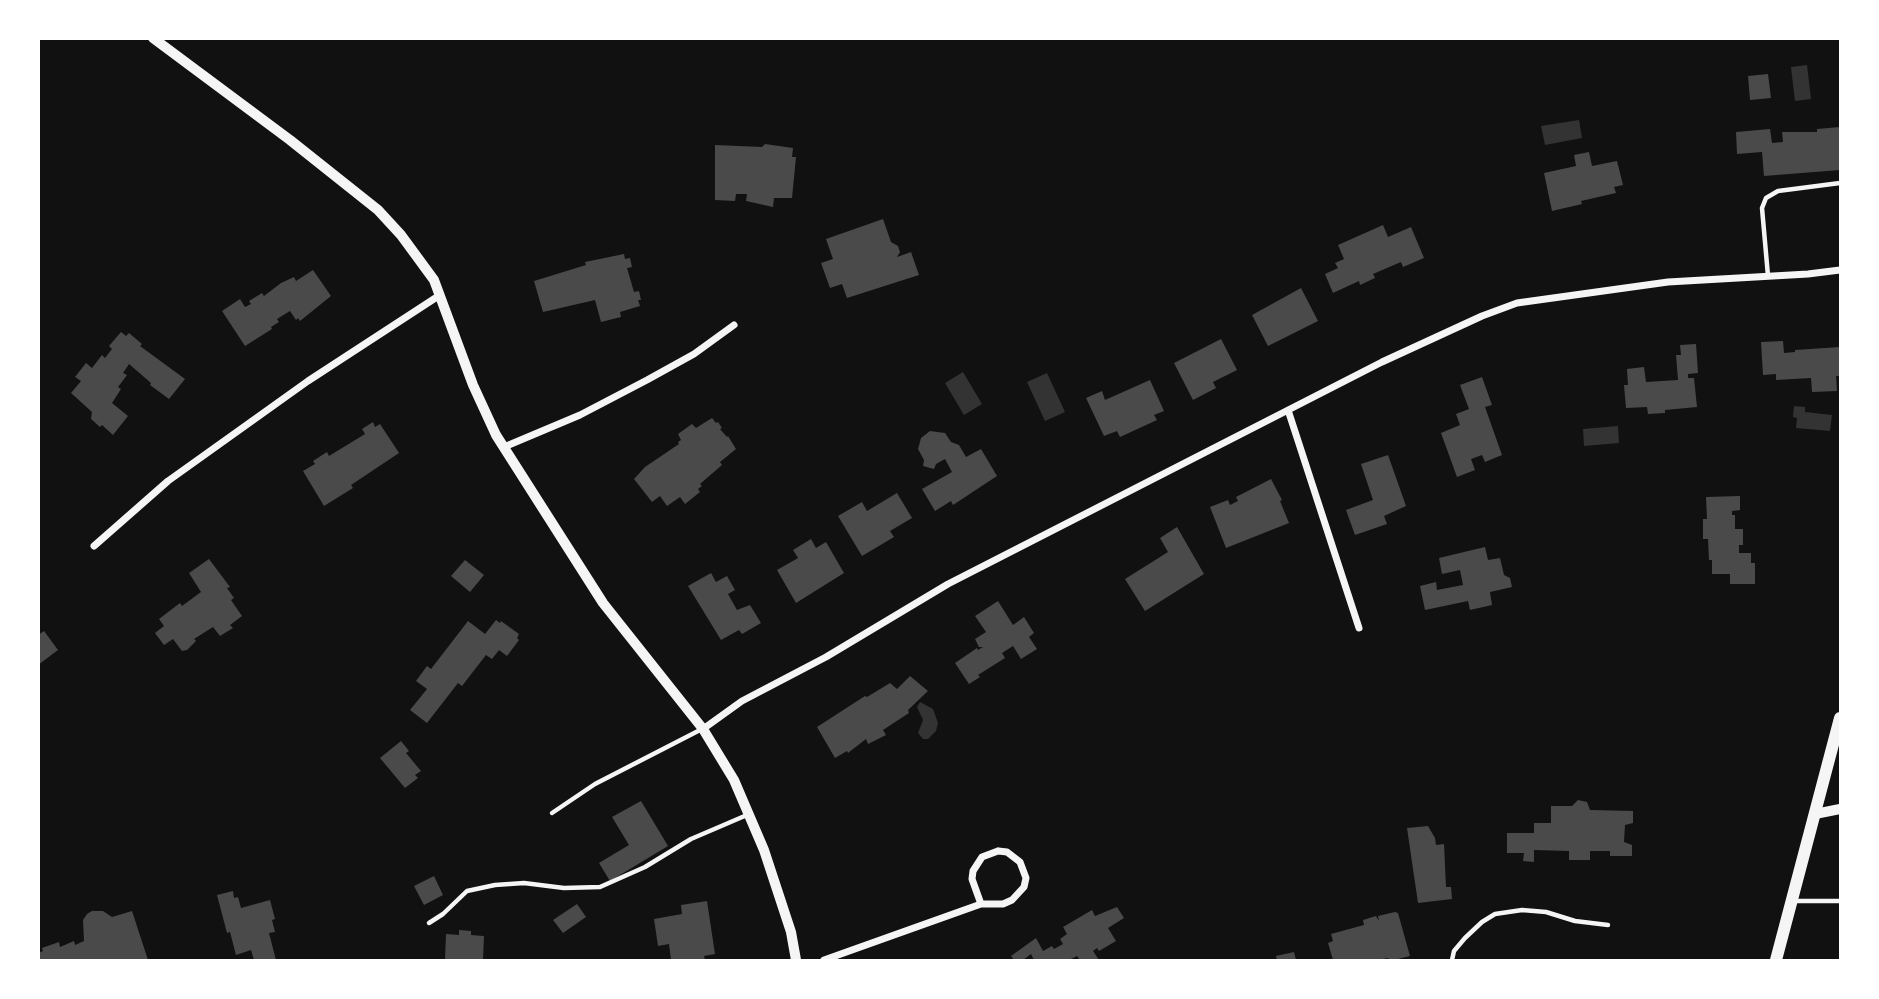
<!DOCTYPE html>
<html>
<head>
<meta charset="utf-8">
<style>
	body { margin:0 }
	#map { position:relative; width:1879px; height:999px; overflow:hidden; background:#111; font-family:"Source Sans 3",sans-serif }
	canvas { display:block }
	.frame { position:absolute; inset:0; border:40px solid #fff; pointer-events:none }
</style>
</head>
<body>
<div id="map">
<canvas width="1879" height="999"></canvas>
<div class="frame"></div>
</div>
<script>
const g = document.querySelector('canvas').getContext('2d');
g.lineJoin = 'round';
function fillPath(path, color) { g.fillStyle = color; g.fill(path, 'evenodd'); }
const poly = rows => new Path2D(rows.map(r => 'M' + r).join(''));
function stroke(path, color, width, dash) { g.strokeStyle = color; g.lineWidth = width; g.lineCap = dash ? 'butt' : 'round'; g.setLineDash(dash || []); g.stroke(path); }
fillPath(poly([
	[1807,65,1811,99,1795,101,1791,67],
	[1579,120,1582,138,1545,145,1541,126],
	[963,372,982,404,964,415,945,383],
	[1047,373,1065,412,1045,421,1027,382],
	[1794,406,1805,407,1805,412,1832,415,1830,431,1796,428,1797,418,1793,417],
	[1618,426,1619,443,1584,446,1583,429],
	[920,702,933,709,938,723,936,731,928,739,923,739,918,733,923,720,917,707]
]), '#333');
fillPath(poly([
	[1768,74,1771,98,1750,100,1748,76],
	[1840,127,1840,170,1764,176,1762,152,1737,154,1736,132,1770,129,1772,143,1783,142,1782,132,1817,132,1817,129],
	[765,144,793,148,792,157,796,157,792,198,774,198,773,207,746,201,747,194,736,194,735,201,715,200,715,145,762,147],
	[1589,152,1592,166,1617,161,1623,185,1614,187,1616,193,1581,201,1582,204,1552,211,1544,173,1576,166,1574,155],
	[883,219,891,242,898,246,900,252,897,257,911,252,919,275,847,298,842,284,830,288,821,263,833,259,826,239],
	[1383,225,1388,237,1411,227,1424,258,1403,267,1401,262,1373,274,1375,278,1360,285,1359,281,1333,293,1325,274,1338,268,1335,263,1344,259,1338,245],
	[624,254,625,259,630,258,632,267,627,268,634,292,639,291,641,300,638,300,640,306,620,312,621,317,601,322,595,300,543,312,534,281,586,265,585,262],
	[313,270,331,296,300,321,298,318,296,320,290,311,277,319,279,322,271,327,272,329,245,346,222,311,240,299,245,307,251,304,249,301,262,293,264,296,281,283,294,277,296,281],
	[1301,288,1318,321,1268,346,1252,315],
	[121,332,126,336,129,333,142,344,140,346,185,379,169,399,150,385,151,383,129,364,123,373,127,375,118,387,121,389,112,403,128,416,113,435,102,425,100,427,91,419,92,412,71,393,81,381,75,377,86,363,92,368,102,355,105,358,112,349,109,346],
	[1221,339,1237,370,1213,382,1216,388,1193,400,1174,363],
	[1783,341,1784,353,1795,352,1795,350,1840,347,1840,376,1836,376,1837,391,1812,392,1811,378,1776,380,1776,374,1763,375,1761,342],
	[1696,344,1698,373,1688,374,1688,378,1694,378,1697,407,1665,410,1665,413,1648,414,1647,407,1626,408,1624,385,1628,385,1627,369,1644,367,1646,382,1678,380,1676,355,1681,355,1680,345],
	[1482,377,1492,405,1485,407,1502,455,1485,462,1482,455,1471,459,1475,470,1457,477,1441,433,1460,425,1456,414,1469,409,1460,385],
	[1150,380,1164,411,1154,415,1157,420,1120,437,1117,431,1104,436,1086,398,1102,391,1105,400],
	[712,418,716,423,718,422,722,428,720,429,727,437,728,436,736,449,720,462,722,465,700,484,702,486,698,489,700,492,685,504,680,497,667,506,660,496,652,502,634,479,645,467,679,444,678,442,681,440,678,434,692,424,696,428],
	[373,422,375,427,380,424,399,453,351,485,353,488,324,506,303,471,315,464,313,461,327,452,329,456,365,434,362,429],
	[930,431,945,433,951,442,959,445,966,457,981,449,997,476,953,505,951,501,935,511,922,489,952,472,945,459,936,464,934,469,923,466,924,460,918,449,921,438],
	[1388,455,1406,506,1384,516,1387,524,1355,535,1346,510,1373,500,1361,464],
	[1271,479,1282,500,1280,501,1289,523,1226,548,1210,507,1228,500,1230,505,1238,501,1236,497],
	[897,493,912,518,890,531,894,537,862,556,838,516,862,502,867,511],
	[1740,496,1740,510,1732,511,1732,515,1735,515,1735,529,1743,529,1743,545,1739,545,1739,553,1751,553,1751,563,1755,563,1755,584,1730,584,1730,574,1712,574,1712,560,1709,560,1708,539,1703,539,1703,519,1707,519,1706,497],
	[1177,527,1204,574,1145,611,1125,579,1168,552,1160,538],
	[811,539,816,548,826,542,844,573,796,603,777,570,798,558,793,550],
	[1485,547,1488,560,1500,558,1504,575,1510,578,1512,587,1490,592,1492,605,1470,610,1468,601,1425,610,1420,586,1436,582,1437,590,1463,585,1460,570,1442,574,1439,558],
	[209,559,230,587,227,588,234,598,231,600,242,616,230,625,233,628,220,636,213,627,194,639,196,641,187,650,182,651,173,639,164,645,155,633,164,626,159,619,180,603,182,606,201,592,189,573],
	[465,560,484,575,470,592,451,576],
	[711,573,716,582,727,576,735,590,728,594,737,610,750,605,761,623,742,634,739,630,721,640,688,586],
	[998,601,1013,625,1024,617,1034,633,1029,637,1037,649,1021,659,1013,646,1002,653,1005,658,978,675,980,677,969,684,955,663,977,648,978,650,983,647,979,647,975,639,986,632,975,616],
	[496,620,500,623,501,621,519,634,517,638,519,640,507,656,499,650,492,659,486,655,462,686,458,683,427,723,410,710,427,689,416,681,427,666,431,669,468,621,485,634],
	[44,631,58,650,38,665,38,635],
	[910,676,928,691,908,710,909,713,883,730,886,735,868,744,866,739,848,753,847,751,835,758,817,727,865,696,867,697,890,683,897,689],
	[401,741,409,751,406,753,421,771,415,775,418,778,405,788,380,758],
	[1578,800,1587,802,1590,810,1633,811,1633,823,1625,825,1624,842,1632,845,1632,856,1610,856,1610,851,1590,851,1590,860,1569,860,1569,851,1534,850,1534,862,1523,861,1524,853,1507,853,1507,833,1534,833,1534,823,1551,823,1551,806,1572,806],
	[641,801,668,846,610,881,599,863,629,845,612,817],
	[1428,826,1435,838,1436,845,1444,844,1446,887,1451,887,1452,899,1418,903,1407,828],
	[434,876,443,895,424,905,414,886],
	[233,891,234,898,238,897,241,908,270,900,275,919,272,920,275,932,269,933,276,960,254,960,251,950,236,955,230,932,227,933,217,895],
	[707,901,715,954,704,956,705,960,671,960,669,944,658,946,654,919,682,914,681,905],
	[577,904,586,917,563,933,553,920],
	[1117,907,1124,918,1108,928,1116,941,1099,951,1097,948,1093,951,1099,960,1080,960,1077,956,1069,960,1034,960,1031,954,1023,960,1014,960,1011,956,1036,938,1043,951,1052,946,1054,949,1063,944,1060,939,1067,934,1063,927,1092,910,1095,916],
	[92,911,103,911,112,917,132,911,148,960,38,960,38,953,43,951,42,948,59,942,60,947,74,941,75,945,84,941,83,920,87,914],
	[1395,912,1398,913,1410,956,1394,960,1389,960,1388,958,1378,960,1333,960,1328,943,1333,941,1331,934,1364,925,1363,920,1376,916,1379,921,1378,916],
	[459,930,471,931,471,935,484,936,483,960,445,960,446,934,459,935],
	[1294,952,1296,960,1277,960,1276,956]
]), '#4a4a4a');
stroke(poly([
	[1768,276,1762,208,1766,198,1778,191,1840,183],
	[552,813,595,784,702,729],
	[1792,901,1840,901],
	[429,923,443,914,467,891,495,885,524,883,564,888,600,887,645,867,691,839,747,815],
	[1452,960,1454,951,1465,938,1482,922,1495,914,1522,910,1546,912,1575,921,1608,925]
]), '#f5f5f5', 4.5);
stroke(poly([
	[1288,410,1359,628],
	[504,447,580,415,647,380,694,354,734,325],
	[94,546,168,481,308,381,440,295],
	[703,729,742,701,826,657,948,584,1382,362,1482,316,1517,303,1668,282,1808,274,1840,270],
	[998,851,1007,852,1020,862,1026,878,1024,887,1012,900,1003,904,981,904,972,879,973,871,982,857,998,851],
	[824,960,981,904]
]), '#f5f5f5', 7);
stroke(poly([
	[153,38,290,140,378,210,401,235,434,280,473,385,496,435,603,603,703,729,734,780,764,850,791,932,796,960],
	[1815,814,1840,809]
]), '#f5f5f5', 10);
stroke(poly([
	[1776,960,1840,718]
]), '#f5f5f5', 12);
</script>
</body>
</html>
